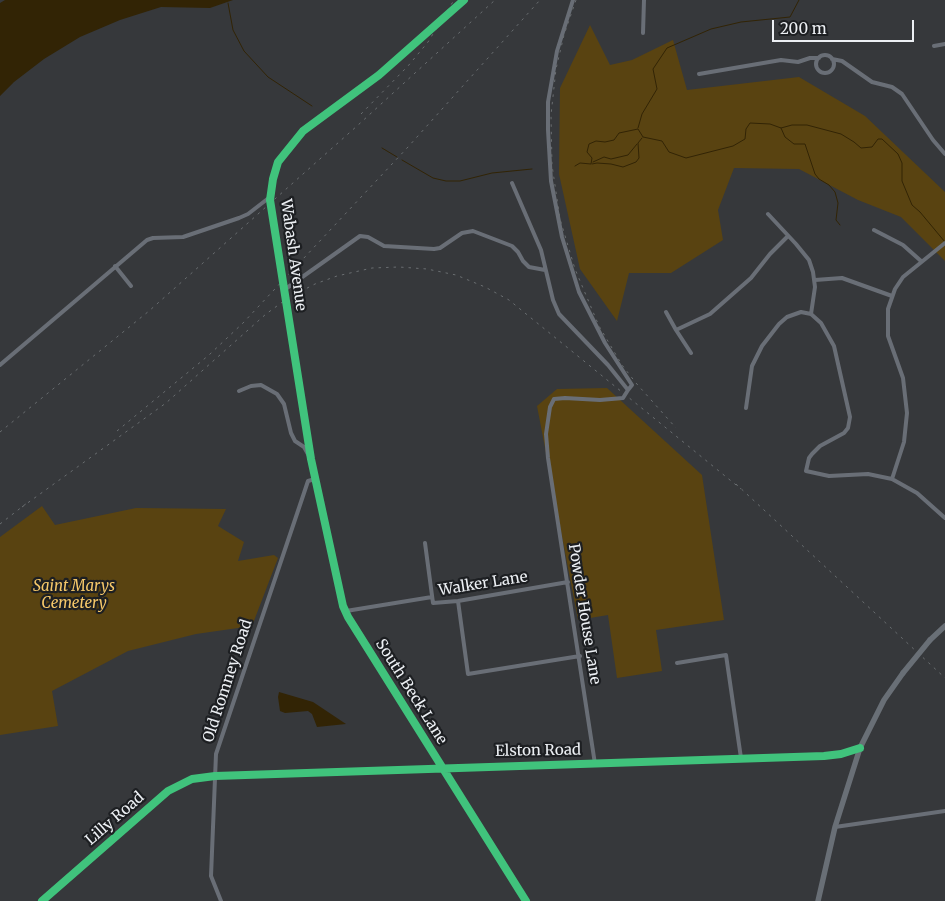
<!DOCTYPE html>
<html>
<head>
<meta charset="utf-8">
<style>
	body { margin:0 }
	#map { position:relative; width:945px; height:901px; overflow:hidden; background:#36383b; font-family:Merriweather,serif }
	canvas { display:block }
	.scale { position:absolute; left:772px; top:20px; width:142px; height:22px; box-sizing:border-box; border:2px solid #edf0f4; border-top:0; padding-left:6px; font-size:15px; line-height:18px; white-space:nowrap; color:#edf0f4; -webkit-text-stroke:4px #1d1f22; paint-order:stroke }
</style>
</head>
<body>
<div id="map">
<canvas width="945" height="901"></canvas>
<div class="scale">200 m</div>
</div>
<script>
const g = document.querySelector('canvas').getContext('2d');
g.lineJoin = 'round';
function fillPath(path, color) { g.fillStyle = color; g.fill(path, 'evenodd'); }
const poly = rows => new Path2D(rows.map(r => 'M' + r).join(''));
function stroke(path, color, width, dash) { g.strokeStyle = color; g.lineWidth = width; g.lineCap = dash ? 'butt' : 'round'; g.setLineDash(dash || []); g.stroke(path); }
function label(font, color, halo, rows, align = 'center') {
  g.font = font + ' Merriweather,serif'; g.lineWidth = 4.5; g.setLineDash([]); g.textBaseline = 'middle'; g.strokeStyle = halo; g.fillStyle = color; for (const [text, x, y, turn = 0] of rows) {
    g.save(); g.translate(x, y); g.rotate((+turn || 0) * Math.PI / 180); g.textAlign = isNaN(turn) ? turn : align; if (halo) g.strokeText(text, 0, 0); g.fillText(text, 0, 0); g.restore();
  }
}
fillPath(poly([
	[590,25,610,65,632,60,673,40,687,90,799,77,865,116,945,192,945,261,901,217,858,200,799,169,734,168,718,210,723,240,671,273,629,273,617,321,580,269,559,174,560,88],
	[607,388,702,475,724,620,656,630,662,671,617,678,608,615,578,620,537,406,557,389],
	[42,506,55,525,136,508,226,509,218,526,244,542,238,561,274,555,278,558,252,626,196,634,128,651,52,691,58,726,0,735,0,537]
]), '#594311');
fillPath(poly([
	[5,0,233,0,210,8,161,7,120,20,80,37,44,59,14,82,0,96,0,3],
	[279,692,313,702,346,724,317,727,312,714,308,711,285,713,280,711,278,697]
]), '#322405');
stroke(poly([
	[228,3,233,30,244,51,268,77,312,106],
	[638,128,642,114,657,89,653,69,667,48,711,29,741,22,790,17,799,0],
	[781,128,785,137,794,144,805,144,815,174,819,179,829,185,835,192,838,203,836,220,840,225],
	[382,148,397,157],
	[402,160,433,178,446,181,460,181,492,173,532,169],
	[593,162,604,157,611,159,628,155,637,144],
	[592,164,597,163,611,164,623,167,636,162,639,158,638,143,642,138],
	[575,166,580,163,591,164,592,158,587,152,589,144,596,141,605,142,614,140,619,133,638,129,643,137,662,141,669,152,686,158,733,146,745,139,746,129,750,123,770,124,781,128,792,125,807,125,841,134,854,142,861,148,872,147,878,139,882,139,898,154,902,163,902,181,912,205,920,212,945,242]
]), '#322405', 1);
stroke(poly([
	[464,0,379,75,303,131,278,162,273,179,270,200,311,459,343,606,348,617,375,660,526,901],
	[573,0,557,51,548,102,548,130,551,181,562,237,579,292,605,343,632,385,628,390],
	[643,33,644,0],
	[934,46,945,44],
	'816 64a9 9 0 1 1 18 0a9 9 0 1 1-18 0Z',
	[832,59,842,61,872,82,892,87,902,94,933,140,945,154],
	[699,74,781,60,798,62,810,58,819,58],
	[512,183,541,250,553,300,559,314,608,365,628,390,623,398,600,400,565,398,554,399,550,407,546,434,548,458,595,764],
	[768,214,796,244,809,260,813,272,815,287,811,314],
	[874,230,903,245,921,261],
	[115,266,131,286],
	[815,280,842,278,892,296],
	[284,290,360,236,368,237,384,246,434,249,440,248,462,233,473,231,512,246,518,252,523,261,529,267,545,270],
	[666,312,676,330,691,353],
	[676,330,710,314,751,278,770,254,788,236],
	[0,365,147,240,153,238,183,237,239,218,248,214,270,197],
	[239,391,251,386,261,385,277,394,284,404,291,433,295,441,304,447,309,456],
	[746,408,752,366,762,346,779,324,787,317,801,312,811,314,821,323,834,346,850,417,848,428,844,433,820,446,812,454,809,458,806,471,829,476,868,474,892,479,917,493,945,518],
	[892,479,904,442,907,413,903,378,888,336,888,309,895,289,903,277,945,243],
	[425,543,433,603,458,601,568,582],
	[458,601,468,674,580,656],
	[346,611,432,597],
	[677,663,726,655,741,758],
	[835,827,945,811],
	[42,901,168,791,192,779,215,776,824,756,841,754,859,748],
	[221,901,211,876,216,754,304,493,308,481,315,479]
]), '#696e76', 4);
stroke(poly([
	[930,640,945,626],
	[818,901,835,827,860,748,884,700,903,673]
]), '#696f76', 5.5);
stroke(poly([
	[576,0,564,35,556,69,551,115,552,165,560,219,575,269,599,326,622,365,636,383,676,428],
	[361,114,408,66,428,42,454,0],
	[117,431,209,355,243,323,408,147,540,0],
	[0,432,149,311,357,126,495,0],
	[736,484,945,678],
	[22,507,166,403,266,314,288,298,315,284,337,276,372,268,399,267,427,269,456,275,485,287,509,300,741,489],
	[0,524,27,503]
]), '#6a6e71', 1, [2.5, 5]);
stroke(poly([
	[903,673,930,640]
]), '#696f76', 5.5);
stroke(poly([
	[464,0,379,75,303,131,278,162,273,179,270,200,311,459,343,606,348,617,375,660,526,901],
	[42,901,168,791,192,779,215,776,824,756,841,754,860,748]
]), '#40c37c', 8);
label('15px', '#edf0f4', '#1d1f22', [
	["Wabash Avenue",293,255,82],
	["Walker Lane",483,584,-9],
	["Powder House Lane",584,614,81],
	["Old Romney Road",228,681,-72],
	["South Beck Lane",411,692,58],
	["Elston Road",538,751,-1],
	["Lilly Road",115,819,-41]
]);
label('italic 15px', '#f6c869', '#1d1f22', [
	["Saint Marys",74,587],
	["Cemetery",74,604]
]);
</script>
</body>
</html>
